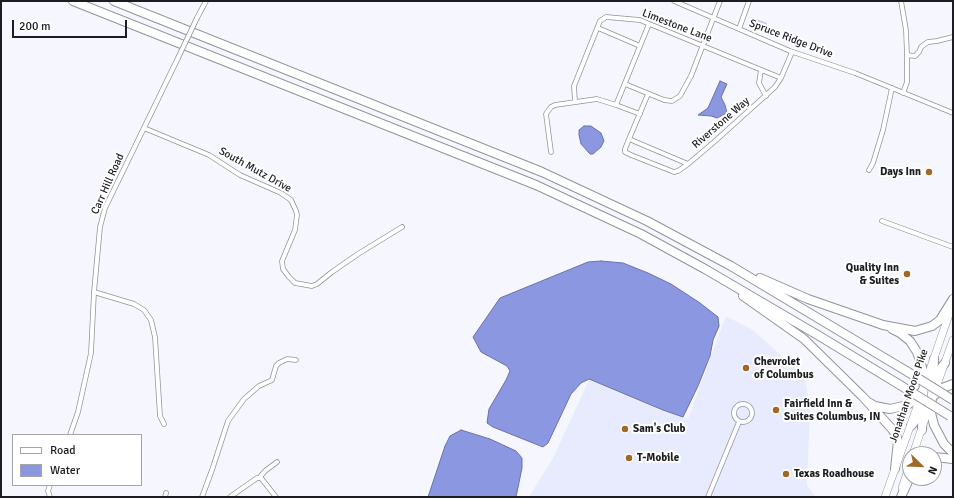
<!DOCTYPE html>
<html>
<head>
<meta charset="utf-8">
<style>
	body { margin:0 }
	#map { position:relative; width:954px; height:498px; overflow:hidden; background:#f6f7fe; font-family:Signika,sans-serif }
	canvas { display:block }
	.frame { position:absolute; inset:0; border:2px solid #1c1d21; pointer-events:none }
	.legend { position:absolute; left:12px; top:434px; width:130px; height:52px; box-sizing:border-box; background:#fff; border:1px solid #a4a5a6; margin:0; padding:5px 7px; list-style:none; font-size:12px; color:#1c1d21 }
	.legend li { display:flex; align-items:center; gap:8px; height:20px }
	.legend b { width:20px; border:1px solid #a4a5a6 }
	.north { position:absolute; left:902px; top:446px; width:40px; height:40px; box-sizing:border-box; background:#fff; border:1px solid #a4a5a6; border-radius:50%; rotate:113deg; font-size:11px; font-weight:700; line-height:16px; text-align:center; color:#1c1d21 }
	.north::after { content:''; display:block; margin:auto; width:14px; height:18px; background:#a16926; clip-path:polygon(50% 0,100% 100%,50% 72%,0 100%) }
	.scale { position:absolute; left:12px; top:20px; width:115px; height:18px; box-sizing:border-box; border:2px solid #1c1d21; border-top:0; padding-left:5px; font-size:12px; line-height:14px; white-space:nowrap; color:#1c1d21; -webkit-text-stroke:3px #fff; paint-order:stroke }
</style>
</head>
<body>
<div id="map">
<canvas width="954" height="498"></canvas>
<div class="frame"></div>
<ul class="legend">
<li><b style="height:5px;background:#fff"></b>Road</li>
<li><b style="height:11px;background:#8c97e1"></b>Water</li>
</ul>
<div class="north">N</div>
<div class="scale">200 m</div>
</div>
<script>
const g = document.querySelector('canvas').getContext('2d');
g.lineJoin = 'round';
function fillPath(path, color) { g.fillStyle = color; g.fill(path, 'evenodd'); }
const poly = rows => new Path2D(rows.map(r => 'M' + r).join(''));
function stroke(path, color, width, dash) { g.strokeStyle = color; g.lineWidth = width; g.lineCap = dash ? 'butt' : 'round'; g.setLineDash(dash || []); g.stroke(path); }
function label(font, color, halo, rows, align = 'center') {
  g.font = font + ' Signika,sans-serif'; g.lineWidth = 4; g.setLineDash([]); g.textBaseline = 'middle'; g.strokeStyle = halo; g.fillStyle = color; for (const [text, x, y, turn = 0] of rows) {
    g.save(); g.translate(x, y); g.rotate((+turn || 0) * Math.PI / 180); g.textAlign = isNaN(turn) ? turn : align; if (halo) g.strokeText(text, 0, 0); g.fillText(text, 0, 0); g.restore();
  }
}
fillPath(poly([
	[726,316,753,330,805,377,810,411,807,485,816,497,529,497,553,458,589,380,688,419]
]), '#e7ebfd');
fillPath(poly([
	[751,17,767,23,765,31,748,26]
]), '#c3cbf7');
const water = poly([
	[720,81,727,84,721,97,725,105,727,113,717,118,711,116,698,115,708,108,720,81],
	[584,126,591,126,601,133,604,141,601,147,593,154,590,154,581,144,579,135,579,130,584,126],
	[601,261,623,263,648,273,671,284,700,303,718,317,719,326,713,340,710,356,698,386,683,417,663,410,589,379,581,383,571,394,548,443,543,447,493,427,487,423,489,409,506,380,510,371,507,366,481,352,473,337,500,298,588,262,601,261],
	[461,430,490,439,516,451,522,458,522,468,516,497,428,497,445,446,450,436,461,430]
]);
fillPath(water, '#8c97e1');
stroke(water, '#6a72a7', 1);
const minor = poly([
	[674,1,790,51,855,73,953,113],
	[901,1,906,30,907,55,907,82,903,93],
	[197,18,206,1],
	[598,28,640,46],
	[739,29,749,1],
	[907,55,915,56,919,52,921,47,928,42,937,41,953,37],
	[761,70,759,83,766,96],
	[625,84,664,100,672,101,680,96,691,76,720,1],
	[575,102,574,86,600,21,606,17,640,20,781,78],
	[640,114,616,105,649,24],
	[144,128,209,155,240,175,281,193,291,200,296,211,297,215,295,230,282,261,283,269,289,277,295,283,312,286,317,284,332,272,358,254,402,227],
	[629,139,648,94],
	[551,152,546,114,551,107,555,105,597,99,616,105],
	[688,164,629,139,625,149,625,152,631,155,674,172,678,171,688,164,714,142,775,87,781,78,792,52],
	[869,170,873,163,883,130,892,88],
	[882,221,953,247],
	[94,292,134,304,144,310,151,320,155,337,160,416,164,424],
	'734 413a9 9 0 1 1 18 0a9 9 0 1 1-18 0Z',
	[70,435,78,412,91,353,94,292,100,227,105,208,178,58],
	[259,478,265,471,277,462],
	[50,485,48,491,50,497],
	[165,497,166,493],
	[202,497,212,470,228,421,244,399,259,386,272,380,276,366,279,363,287,359,296,360],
	[230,497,257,478,261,478,276,497],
	[708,497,739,422]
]);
const trunk = poly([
	[925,384,953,303],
	[934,393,953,340],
	[913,454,930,404],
	[902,488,910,464],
	[885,497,922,393]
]);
const motorway = poly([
	[73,1,536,185,641,234,705,269,821,337,900,385],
	[114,1,542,172,647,221,731,266,908,372],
	[760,278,808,299,883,325,915,331,932,326,940,320,953,299],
	[743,296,804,339,863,397,892,429,896,435,898,441,895,469],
	[892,329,900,333,910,341,917,352,922,367,924,378,922,430],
	[934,359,931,413,934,425,944,444,953,453],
	[934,396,940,389,953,384],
	[870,403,875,406,890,409,907,405,915,400,945,363],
	[911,426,923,410],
	[934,457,953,459],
	[901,497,910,477]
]);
stroke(minor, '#91939d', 5.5);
stroke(trunk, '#91939d', 8);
stroke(motorway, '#91939d', 10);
stroke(minor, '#fff', 4);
stroke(trunk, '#fff', 7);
stroke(motorway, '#fff', 8);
const minorBridge = poly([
	[178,58,197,18]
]);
const motorwayBridge = poly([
	[908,372,953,400],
	[900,385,950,416]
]);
stroke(minorBridge, '#91939d', 5.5, []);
stroke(motorwayBridge, '#91939d', 10, []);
stroke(minorBridge, '#fff', 4);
stroke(motorwayBridge, '#fff', 8);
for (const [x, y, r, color] of [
	[929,172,4,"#a16926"],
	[907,274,4,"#a16926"],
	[746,368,4,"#a16926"],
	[776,410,4,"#a16926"],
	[625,429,4,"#a16926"],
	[629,458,4,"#a16926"],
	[786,474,4,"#a16926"]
]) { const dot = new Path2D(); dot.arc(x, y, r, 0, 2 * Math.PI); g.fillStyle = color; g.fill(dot); stroke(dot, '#fff', 1.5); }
label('11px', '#1c1d21', '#fff', [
	["Limestone Lane",677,26,21],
	["Spruce Ridge Drive",791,39,21],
	["Riverstone Way",721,123,-41],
	["South Mutz Drive",255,170,29],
	["Carr Hill Road",108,184,-66],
	["Jonathan Moore Pike",909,396,-71]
]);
label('bold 11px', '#1c1d21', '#fff', [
	["Days Inn",921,172,"right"],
	["Quality Inn",899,268,"right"],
	["& Suites",899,281,"right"],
	["Chevrolet",754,362],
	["of Columbus",754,375],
	["Fairfield Inn &",784,404],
	["Suites Columbus, IN",784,417],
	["Sam's Club",633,429],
	["T-Mobile",637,458],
	["Texas Roadhouse",794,474]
], 'left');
</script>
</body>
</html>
